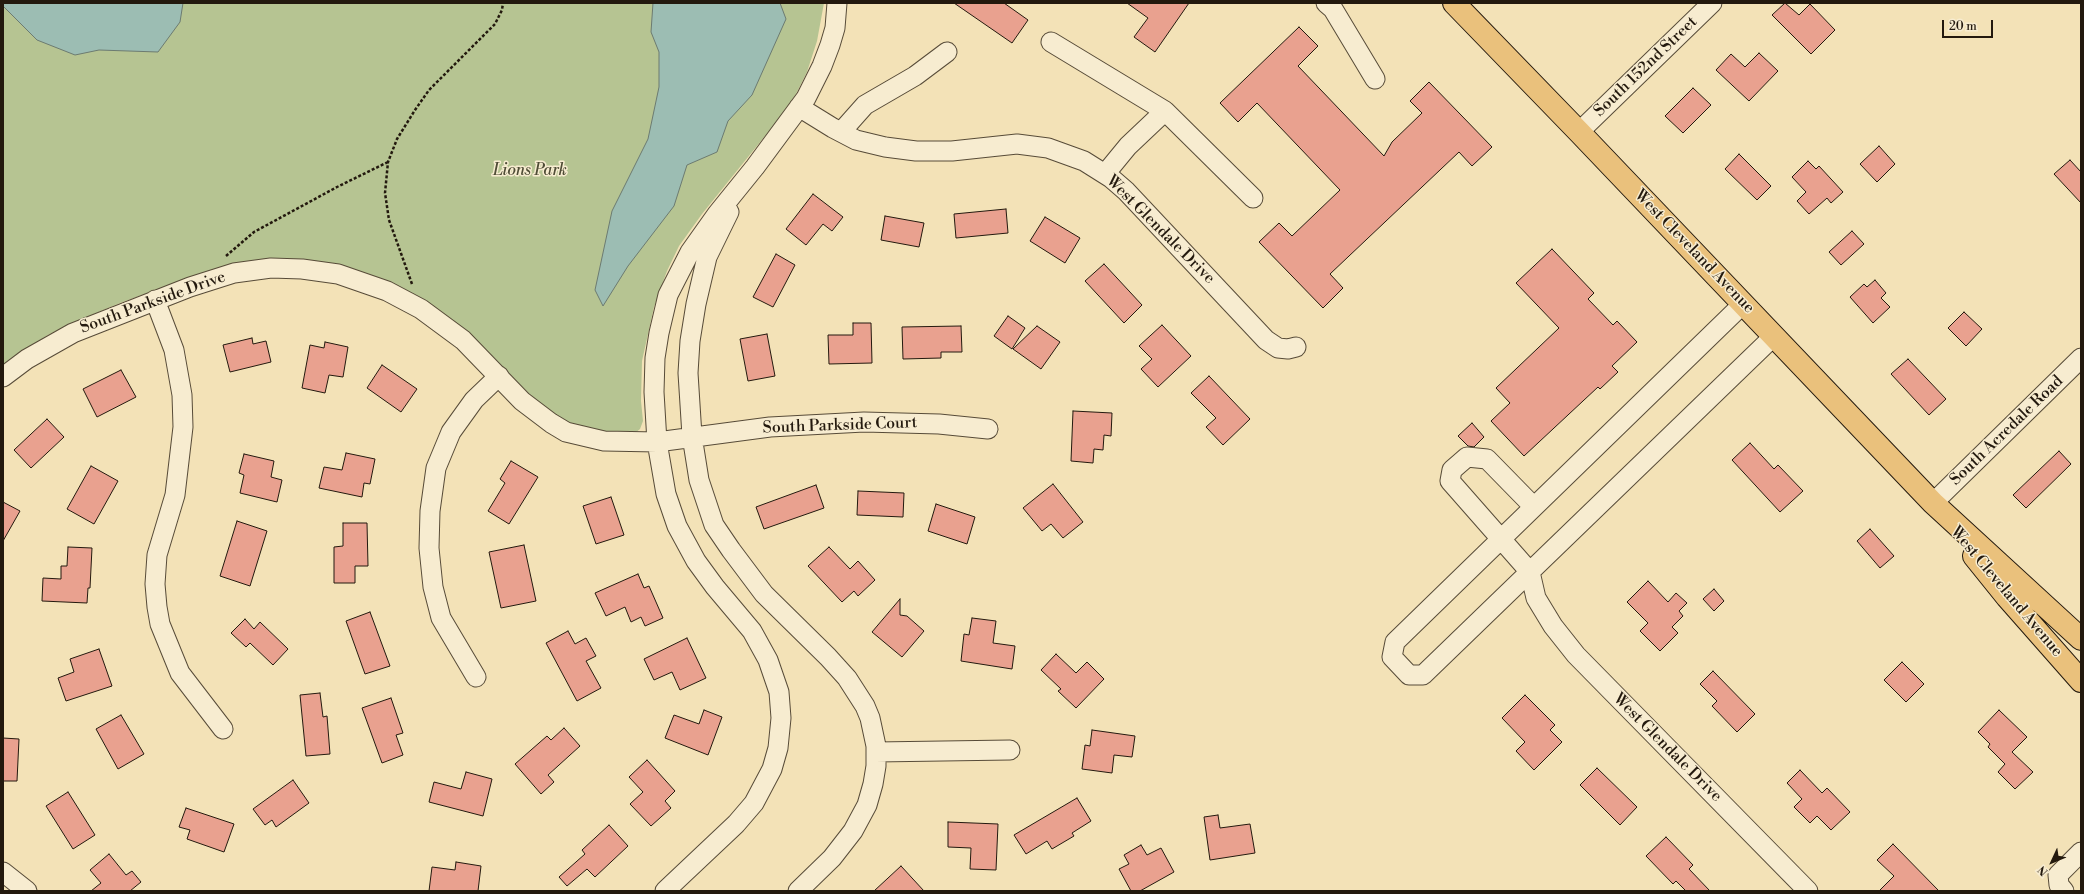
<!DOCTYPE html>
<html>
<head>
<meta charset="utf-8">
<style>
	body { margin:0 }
	#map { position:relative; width:2084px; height:894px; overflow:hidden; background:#f3e2b7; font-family:"Libre Bodoni",serif }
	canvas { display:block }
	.frame { position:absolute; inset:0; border:4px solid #23190e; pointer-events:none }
	.north { position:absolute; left:2032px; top:842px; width:40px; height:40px; -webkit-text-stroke:3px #f7ecd0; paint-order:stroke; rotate:226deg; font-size:11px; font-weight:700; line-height:16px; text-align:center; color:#23190e }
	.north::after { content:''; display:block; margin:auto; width:14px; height:18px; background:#23190e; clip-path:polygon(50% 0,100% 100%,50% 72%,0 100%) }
	.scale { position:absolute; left:1942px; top:20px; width:51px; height:18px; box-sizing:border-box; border:2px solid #23190e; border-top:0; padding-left:5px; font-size:12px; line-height:14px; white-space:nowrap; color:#23190e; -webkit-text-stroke:3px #f7ecd0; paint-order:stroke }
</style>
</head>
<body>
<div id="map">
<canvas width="2084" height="894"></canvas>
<div class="frame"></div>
<div class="north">N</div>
<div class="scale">20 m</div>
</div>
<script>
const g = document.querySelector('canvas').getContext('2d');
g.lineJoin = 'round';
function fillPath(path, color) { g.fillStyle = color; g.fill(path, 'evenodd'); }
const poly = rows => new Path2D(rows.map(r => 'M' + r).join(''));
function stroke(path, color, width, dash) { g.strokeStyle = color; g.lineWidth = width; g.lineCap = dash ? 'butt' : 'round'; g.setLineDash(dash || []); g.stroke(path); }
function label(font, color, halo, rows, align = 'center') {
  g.font = font + ' "Libre Bodoni",serif'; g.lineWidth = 3; g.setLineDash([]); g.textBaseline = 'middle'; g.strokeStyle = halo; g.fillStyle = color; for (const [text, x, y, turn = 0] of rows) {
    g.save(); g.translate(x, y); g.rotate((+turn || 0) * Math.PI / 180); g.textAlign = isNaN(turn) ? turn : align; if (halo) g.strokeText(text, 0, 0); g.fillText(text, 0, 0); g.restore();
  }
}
fillPath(poly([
	[3,3,824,3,817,41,807,72,796,94,782,115,702,214,679,246,667,271,654,307,642,361,641,401,643,421,640,429,634,434,591,431,552,416,364,274,197,275,120,303,73,323,48,335,3,365]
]), '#b6c492');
const water = poly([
	[3,3,183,3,180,22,158,52,99,50,75,55,37,40,3,6,3,3],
	[653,3,780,3,786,19,752,95,728,121,717,152,687,165,674,206,628,266,603,306,595,290,612,211,648,139,659,87,659,52,651,32,653,3]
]);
fillPath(water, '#9cbdb3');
stroke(water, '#6c7b71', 1);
const building = poly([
	[954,3,1004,3,1028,20,1012,43,954,3],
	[1127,3,1189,3,1155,52,1134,37,1148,18,1127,3],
	[1785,3,1799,15,1810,4,1835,30,1811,54,1772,15,1785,3],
	[1299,27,1318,46,1298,66,1384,156,1392,142,1422,113,1410,101,1429,82,1492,147,1472,166,1459,152,1330,274,1343,288,1323,308,1259,242,1279,223,1292,236,1340,190,1257,103,1238,122,1220,103,1299,27],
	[1759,53,1778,71,1749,101,1716,70,1731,54,1745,67,1759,53],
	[1693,88,1711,105,1683,133,1665,116,1693,88],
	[1879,146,1895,164,1877,182,1860,164,1879,146],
	[1739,154,1771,186,1757,200,1725,169,1739,154],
	[2070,160,2081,172,2081,203,2054,174,2070,160],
	[1808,161,1816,169,1819,166,1843,192,1831,203,1827,198,1809,214,1797,201,1806,192,1792,177,1808,161],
	[813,194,843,217,832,231,823,224,806,245,786,229,813,194],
	[1006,209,1008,233,956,238,954,214,1006,209],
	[885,216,924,223,919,247,881,240,885,216],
	[1045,217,1080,238,1065,263,1030,241,1045,217],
	[1852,231,1864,244,1841,265,1829,252,1852,231],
	[1552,249,1594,293,1588,299,1613,325,1617,321,1637,342,1612,366,1618,372,1600,389,1598,387,1524,456,1491,421,1510,403,1496,388,1559,328,1516,283,1552,249],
	[776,254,795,265,773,307,753,297,776,254],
	[1104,264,1142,305,1124,323,1085,281,1104,264],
	[1875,280,1886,293,1881,298,1890,307,1873,323,1850,297,1864,284,1867,287,1875,280],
	[1964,312,1982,329,1966,346,1948,328,1964,312],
	[1008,316,1025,328,1012,349,994,336,1008,316],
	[853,323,871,323,872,363,829,364,828,335,853,335,853,323],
	[1162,325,1191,356,1158,387,1141,369,1152,359,1139,346,1162,325],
	[961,326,962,352,941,352,941,358,903,359,902,327,961,326],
	[1037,326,1060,342,1041,369,1013,349,1037,326],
	[767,334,775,376,748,381,740,339,767,334],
	[252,338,253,344,266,341,271,362,230,372,223,345,252,338],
	[325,342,348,347,343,377,329,375,325,393,302,388,310,345,324,348,325,342],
	[1908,359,1946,399,1929,415,1891,374,1908,359],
	[382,365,417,389,401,412,367,388,382,365],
	[121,370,136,397,97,417,83,389,121,370],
	[1209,376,1250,419,1223,445,1206,427,1216,418,1191,393,1209,376],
	[1073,411,1112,413,1111,436,1104,435,1103,450,1094,449,1093,463,1071,461,1073,411],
	[47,419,64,437,31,468,14,450,47,419],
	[1472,423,1484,437,1474,447,1468,446,1458,436,1472,423],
	[1750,443,1774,469,1778,465,1803,491,1780,512,1732,460,1750,443],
	[2059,451,2071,464,2026,508,2013,495,2059,451],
	[346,453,375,459,370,484,364,483,362,497,319,488,324,467,342,470,346,453],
	[244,454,274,461,271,477,282,480,277,502,240,493,244,475,239,473,244,454],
	[511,461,538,477,509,524,488,511,505,483,500,479,511,461],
	[91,466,118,481,94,524,67,509,91,466],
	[1053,484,1083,522,1063,538,1051,524,1042,531,1023,508,1053,484],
	[816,485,824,508,764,529,756,507,816,485],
	[858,491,904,493,903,517,857,515,858,491],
	[611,497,624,535,596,544,583,506,611,497],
	[3,502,20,511,3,541,3,502],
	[936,504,975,517,967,544,928,531,936,504],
	[237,521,267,531,250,586,220,576,237,521],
	[343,523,367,523,368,566,355,566,355,583,334,583,334,547,343,546,343,523],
	[1870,529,1894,556,1880,568,1857,541,1870,529],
	[524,545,536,601,501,608,489,552,524,545],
	[68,547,92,548,90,588,88,588,87,603,42,601,43,578,61,579,61,566,67,566,68,547],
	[829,547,850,569,858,561,875,580,858,596,854,591,842,602,808,566,829,547],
	[638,574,644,588,649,586,663,618,645,626,641,617,631,622,625,607,606,616,595,593,638,574],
	[1648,581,1668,602,1676,593,1687,603,1679,611,1683,616,1672,627,1678,633,1660,651,1640,631,1648,623,1627,602,1648,581],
	[1714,589,1724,601,1714,611,1703,599,1714,589],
	[900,599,900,615,907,616,924,631,902,657,872,632,900,599],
	[370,612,390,666,365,674,346,621,370,612],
	[972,618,996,621,993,643,1015,646,1012,669,961,661,964,634,969,635,972,618],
	[245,619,254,629,260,622,288,649,273,665,250,643,246,647,231,633,245,619],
	[568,631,575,644,586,638,596,656,586,661,601,688,577,701,546,643,568,631],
	[687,638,706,678,680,690,672,672,654,680,644,659,687,638],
	[99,649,112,686,66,701,58,678,74,672,70,659,99,649],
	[1056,654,1076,673,1087,662,1104,679,1076,708,1058,691,1061,689,1041,670,1056,654],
	[1902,662,1924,684,1906,702,1884,680,1902,662],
	[1713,671,1755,714,1737,732,1712,706,1717,701,1700,684,1713,671],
	[320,693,323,717,327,716,330,754,306,756,300,695,320,693],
	[1525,695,1555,725,1550,730,1562,742,1534,770,1516,751,1525,742,1502,718,1525,695],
	[391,698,403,733,396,735,403,755,382,763,362,708,391,698],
	[704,710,722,717,708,755,665,738,674,715,699,724,704,710],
	[1999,710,2027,737,2012,752,2033,772,2015,789,1998,772,2005,764,1988,747,1990,744,1978,732,1999,710],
	[121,715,144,754,118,769,96,729,121,715],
	[564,728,580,746,548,775,554,782,541,794,515,764,547,736,551,740,564,728],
	[1092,730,1135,736,1132,757,1114,755,1112,773,1082,769,1085,745,1090,746,1092,730],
	[3,738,19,739,17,781,3,781,3,738],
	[647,760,675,791,665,801,671,808,651,826,630,804,643,792,629,777,647,760],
	[1597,768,1637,807,1620,825,1580,785,1597,768],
	[1800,770,1822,793,1827,788,1850,812,1831,830,1817,816,1810,823,1794,807,1802,799,1787,783,1800,770],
	[466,772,492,779,483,816,429,802,434,782,461,789,466,772],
	[293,780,309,803,276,827,272,820,265,825,253,809,293,780],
	[68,792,95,835,73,849,46,806,68,792],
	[1077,798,1091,821,1072,833,1074,836,1052,849,1047,841,1026,854,1014,835,1077,798],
	[186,808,234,824,224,852,187,839,190,830,179,827,186,808],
	[1218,815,1220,828,1250,824,1255,853,1210,860,1204,817,1218,815],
	[948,822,998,824,996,870,970,869,971,848,948,847,948,822],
	[609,825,628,846,595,877,587,869,567,886,559,877,585,854,582,850,609,825],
	[1666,837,1693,865,1689,869,1710,891,1686,891,1676,881,1673,884,1646,856,1666,837],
	[1893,844,1939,891,1879,891,1894,876,1877,860,1893,844],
	[1141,845,1147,855,1161,848,1174,872,1140,891,1131,891,1119,869,1129,864,1124,855,1141,845],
	[109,854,126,875,132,871,141,882,130,891,91,891,101,883,90,870,109,854],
	[456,862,481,866,478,891,429,891,432,867,455,870,456,862],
	[901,866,924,891,874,891,901,866]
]);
fillPath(building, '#e9a18f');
stroke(building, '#23190e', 1);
const minor = poly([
	[1326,3,1333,9,1375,79],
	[1051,42,1165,111,1128,146,1105,174],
	[799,107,833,128,856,140,885,147,916,151,952,151,1017,144,1048,148,1084,161,1111,178,1126,191,1266,340,1278,348,1288,349,1296,347],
	[1165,111,1253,198],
	[841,132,865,105,915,76,947,52],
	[1579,132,1712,3],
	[729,212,707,257,696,304,690,341,688,373,692,436,699,480,714,525,731,550,764,594,828,657,847,678,865,706,870,718,876,746,876,766,873,784,867,805,853,831,832,858,798,891],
	[155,300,174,350,182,395,183,427,175,495,157,555,155,584,157,607,160,624,180,673,223,729],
	[1743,304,1395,642,1392,657,1409,675,1423,675,1774,336],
	[3,377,27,359,73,333,190,287,234,273,271,268,302,269,338,274,387,291,421,309,463,340,522,401,551,423,566,432,604,441,657,442,770,427,864,422,939,424,988,429],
	[1933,503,2081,358],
	[1534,507,1487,459,1467,457,1452,470,1450,481,1530,572,1536,598,1553,626,1576,655,1808,891],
	[476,677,441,618,433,587,429,548,430,511,436,468,451,432,474,400,499,376],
	[876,752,1010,750],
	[3,872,27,891],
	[665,891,736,824,754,803,772,769,778,748,781,718,779,692,768,660,752,631,715,587,696,561,677,526,666,494,657,442,654,392,655,358,659,333,668,295,690,252,717,214,755,167,806,98,822,66,830,45,835,28,837,3],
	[2064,891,2059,885,2058,875,2081,852]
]);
const major = poly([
	[1454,3,1579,132,1933,503,2081,639],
	[1974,556,2007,597,2081,681]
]);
stroke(minor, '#574b38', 21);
stroke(major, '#23190e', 24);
stroke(poly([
	[226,256,254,232,337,187,388,162],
	[412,284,389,220,385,193,388,162,397,139,415,110,429,90,495,24,502,10,503,3]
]), '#23190e', 2.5, [3, 2]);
stroke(minor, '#f7ecd0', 19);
stroke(major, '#eac17c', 22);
label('16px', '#23190e', '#f7ecd0', [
	["South 152nd Street",1646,67,-44],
	["West Glendale Drive",1160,230,45],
	["West Cleveland Avenue",1694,252,46],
	["South Parkside Drive",153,303,-20],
	["South Parkside Court",840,426,-2],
	["South Acredale Road",2007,431,-44],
	["West Cleveland Avenue",2006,592,50],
	["West Glendale Drive",1667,748,45]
]);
label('italic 16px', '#4f4c36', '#f7ecd0', [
	["Lions Park",530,171]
]);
</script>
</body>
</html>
